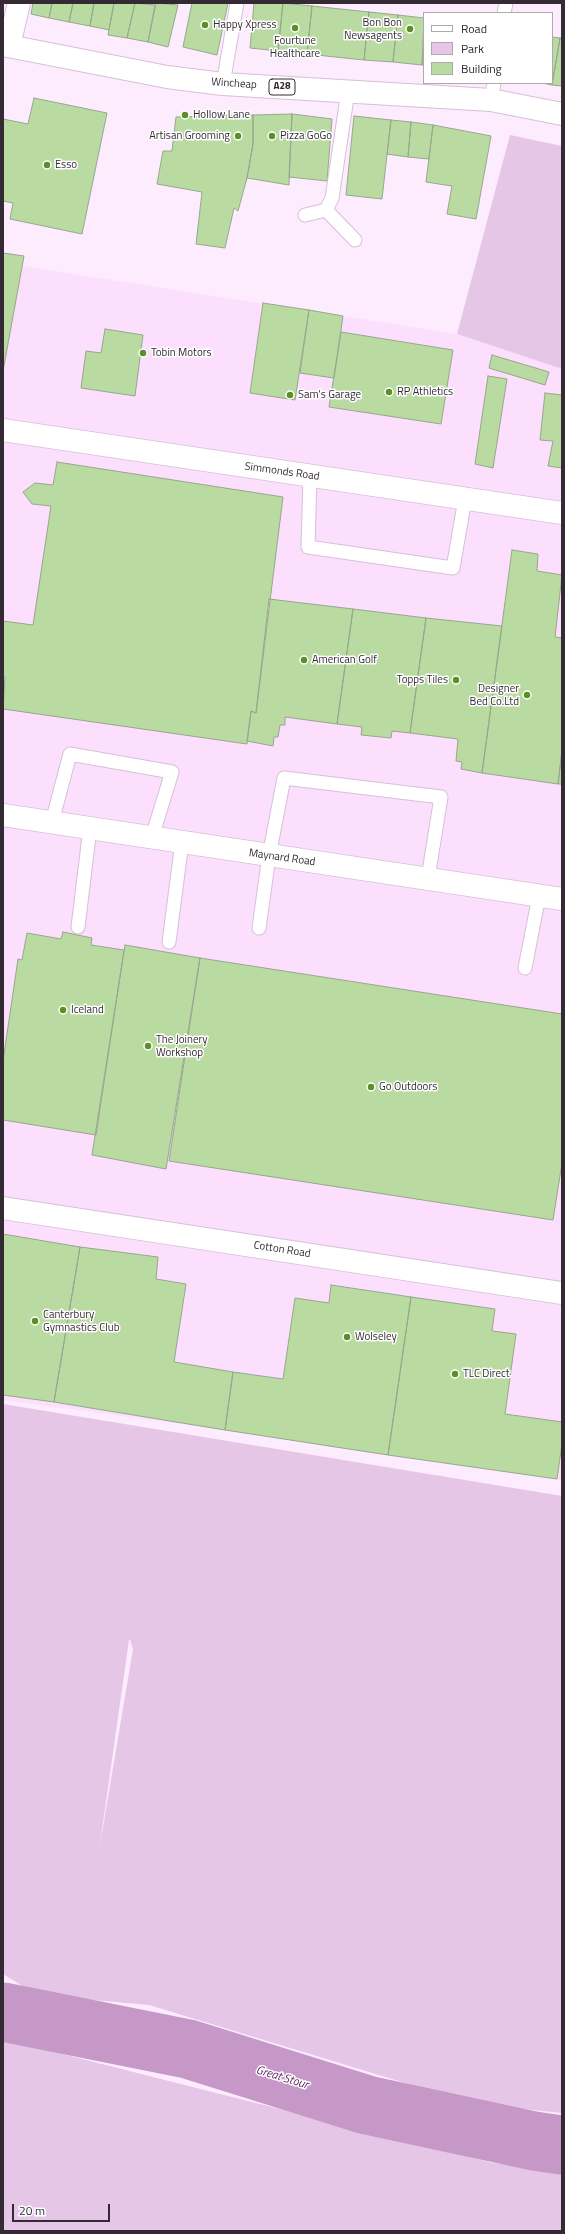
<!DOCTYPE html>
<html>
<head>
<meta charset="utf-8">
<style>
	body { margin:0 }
	#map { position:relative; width:565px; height:2234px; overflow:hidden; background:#fdebfe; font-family:"Titillium Web",sans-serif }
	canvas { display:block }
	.frame { position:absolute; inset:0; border:4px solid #332a33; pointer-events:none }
	.legend { position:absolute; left:423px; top:12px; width:130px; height:72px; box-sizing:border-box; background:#fff; border:1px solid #adaaad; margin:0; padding:5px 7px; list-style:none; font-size:12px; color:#332a33 }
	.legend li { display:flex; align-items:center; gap:8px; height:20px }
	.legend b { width:20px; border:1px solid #adaaad }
	.scale { position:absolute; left:12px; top:2204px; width:98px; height:18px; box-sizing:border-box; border:2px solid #332a33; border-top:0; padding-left:5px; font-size:12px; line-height:14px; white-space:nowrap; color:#332a33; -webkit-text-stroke:3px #fff; paint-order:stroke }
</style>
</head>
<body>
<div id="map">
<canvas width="565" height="2234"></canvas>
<div class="frame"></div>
<ul class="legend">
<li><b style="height:5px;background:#fff"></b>Road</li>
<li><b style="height:11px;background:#e5c6e7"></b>Park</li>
<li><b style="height:11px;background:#b9daa1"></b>Building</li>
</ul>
<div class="scale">20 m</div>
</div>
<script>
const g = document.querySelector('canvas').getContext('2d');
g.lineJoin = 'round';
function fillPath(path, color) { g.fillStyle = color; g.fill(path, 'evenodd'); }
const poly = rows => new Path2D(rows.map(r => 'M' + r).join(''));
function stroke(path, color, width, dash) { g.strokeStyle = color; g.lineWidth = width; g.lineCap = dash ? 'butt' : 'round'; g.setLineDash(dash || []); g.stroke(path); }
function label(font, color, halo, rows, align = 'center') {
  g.font = font + ' "Titillium Web",sans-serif'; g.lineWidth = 3; g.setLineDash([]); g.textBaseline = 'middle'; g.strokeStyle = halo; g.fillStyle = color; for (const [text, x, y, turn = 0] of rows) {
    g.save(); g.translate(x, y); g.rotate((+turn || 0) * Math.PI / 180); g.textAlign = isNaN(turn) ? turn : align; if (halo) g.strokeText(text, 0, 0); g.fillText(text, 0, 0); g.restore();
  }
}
fillPath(poly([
	[3,263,457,334,562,369,562,1481,557,1479,225,1430,3,1400]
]), '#fcdffd');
fillPath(poly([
	[510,135,562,146,562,369,457,334],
	[3,1404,562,1496,562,2113,474,2104,149,2005,37,1995,3,1974],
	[130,1640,133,1649,99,1851,129,1640],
	[3,2039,493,2163,562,2171,562,2231,3,2231]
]), '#e5c6e7');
stroke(poly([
	[3,2012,188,2049,367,2105,534,2141,562,2145]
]), '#c598c7', 59);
const building = poly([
	[33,3,52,3,49,18,31,14,33,3],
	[52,3,73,3,69,22,49,18,52,3],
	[73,3,94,3,90,26,69,22,73,3],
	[94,3,114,3,109,30,90,26,94,3],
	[114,3,135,3,127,38,108,35,114,3],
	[135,3,155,5,148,42,127,38,135,3],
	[156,3,178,5,168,47,148,42,156,3],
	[192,3,228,3,217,55,183,47,192,3],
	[254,3,283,3,278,51,250,48,254,3],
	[283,3,312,6,307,54,278,51,283,3],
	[312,6,369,12,364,60,307,54,312,6],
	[369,12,398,15,393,62,364,60,369,12],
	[398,15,424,18,422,65,393,62,398,15],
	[552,37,560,38,552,85,542,83,552,83,552,37],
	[560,38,562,38,562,86,552,85,560,38],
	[424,41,424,65,422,65,424,41],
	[34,98,107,113,82,234,10,219,13,203,3,201,3,119,28,124,34,98],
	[292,114,289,185,247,178,253,144,253,115,292,114],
	[292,114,332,119,327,181,289,177,292,114],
	[253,115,253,144,247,178,238,211,234,208,225,248,196,244,202,192,157,184,163,151,172,151,176,117,253,115],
	[354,116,391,120,382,199,346,195,354,116],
	[391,120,411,122,408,157,387,154,391,120],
	[411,122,433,125,429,159,408,157,411,122],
	[433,125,491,136,476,219,447,214,452,186,426,182,433,125],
	[3,253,24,256,3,371,3,253],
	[263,303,309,310,295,400,250,393,263,303],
	[309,310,343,316,334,378,300,373,309,310],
	[105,329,143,335,135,396,81,388,86,351,101,353,105,329],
	[341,332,453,350,441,424,329,407,341,332],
	[492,355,549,372,545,385,489,368,492,355],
	[488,376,507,379,493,468,475,464,488,376],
	[545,393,562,395,562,468,548,466,553,441,540,440,545,393],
	[57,462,283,497,256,713,251,711,247,744,3,709,5,677,3,676,3,621,33,625,51,506,32,504,23,492,35,483,53,485,57,462],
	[512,550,538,554,537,571,562,575,555,637,562,638,562,751,558,784,482,773,512,550],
	[269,599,353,609,337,724,285,717,285,725,280,725,278,737,274,737,273,746,247,741,251,711,256,713,269,599],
	[353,609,426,618,410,733,392,731,391,738,361,735,362,727,337,724,353,609],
	[426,618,502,626,482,773,461,769,462,762,456,761,458,739,410,733,426,618],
	[562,751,562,784,558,784,562,751],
	[63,932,92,938,91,945,124,950,96,1135,3,1120,3,1061,18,959,22,960,27,933,61,939,63,932],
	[125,945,200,958,166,1169,92,1155,125,945],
	[200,958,562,1014,562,1163,553,1220,169,1161,200,958],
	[3,1234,80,1247,54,1402,3,1395,3,1234],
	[80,1247,158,1257,156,1279,186,1284,174,1362,233,1372,225,1430,54,1402,80,1247],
	[331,1285,411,1297,388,1455,225,1430,233,1372,283,1379,295,1298,329,1303,331,1285],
	[411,1297,495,1309,492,1331,516,1334,505,1414,562,1422,562,1444,557,1479,388,1455,411,1297]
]);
fillPath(building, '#b9daa1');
stroke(building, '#98a78e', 1);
const service = poly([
	[504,13,506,3],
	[223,84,237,3],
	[491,100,494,83],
	[326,210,355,240],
	[305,215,326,210,332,198,348,91],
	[310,476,308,547,453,568,465,499],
	[52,822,70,754,172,772,152,837],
	[78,927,90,828],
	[259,928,269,856,284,778,441,797,428,878],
	[169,942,182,842],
	[525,968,539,896]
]);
const minor = poly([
	[9,46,19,3],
	[3,430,562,513],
	[3,815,562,899],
	[3,1208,562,1293]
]);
const trunk = poly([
	[3,45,167,77,223,84,491,100,562,114]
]);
stroke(service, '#d6c0d6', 15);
stroke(minor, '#d6c0d6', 24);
stroke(trunk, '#d6c0d6', 24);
stroke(service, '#fff', 13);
stroke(minor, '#fff', 22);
stroke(trunk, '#fff', 22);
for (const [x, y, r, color] of [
	[205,25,4,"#5b8f28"],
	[295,28,4,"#5b8f28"],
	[410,29,4,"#5b8f28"],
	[185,115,4,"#5b8f28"],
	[238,136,4,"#5b8f28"],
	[272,136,4,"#5b8f28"],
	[47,165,4,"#5b8f28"],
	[143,353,4,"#5b8f28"],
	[389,392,4,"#5b8f28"],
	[290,395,4,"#5b8f28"],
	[304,660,4,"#5b8f28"],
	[456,680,4,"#5b8f28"],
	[527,695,4,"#5b8f28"],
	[63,1010,4,"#5b8f28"],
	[148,1046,4,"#5b8f28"],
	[371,1087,4,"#5b8f28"],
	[35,1321,4,"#5b8f28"],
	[347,1337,4,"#5b8f28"],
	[455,1374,4,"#5b8f28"]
]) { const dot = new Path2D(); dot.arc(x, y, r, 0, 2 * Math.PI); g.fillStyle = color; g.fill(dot); stroke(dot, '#fff', 1.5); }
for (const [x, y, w] of [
	[282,87,26]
]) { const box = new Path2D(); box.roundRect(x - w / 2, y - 8, w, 16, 3); g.fillStyle = '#fff'; g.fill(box); stroke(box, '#332a33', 1); }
label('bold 10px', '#332a33', null, [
	["A28",282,87]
]);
label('11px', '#332a33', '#fff', [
	["Bon Bon",402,23,"right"],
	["Newsagents",402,36,"right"],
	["Happy Xpress",213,25],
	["Fourtune",295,41,"center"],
	["Healthcare",295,54,"center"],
	["Hollow Lane",193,115],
	["Artisan Grooming",230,136,"right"],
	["Pizza GoGo",280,136],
	["Esso",55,165],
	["Tobin Motors",151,353],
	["RP Athletics",397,392],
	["Sam's Garage",298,395],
	["American Golf",312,660],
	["Topps Tiles",448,680,"right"],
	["Designer",519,689,"right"],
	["Bed Co.Ltd",519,702,"right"],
	["Iceland",71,1010],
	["The Joinery",156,1040],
	["Workshop",156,1053],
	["Go Outdoors",379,1087],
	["Canterbury",43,1315],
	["Gymnastics Club",43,1328],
	["Wolseley",355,1337],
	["TLC Direct",463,1374]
], 'left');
label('11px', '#332a33', '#fff', [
	["Wincheap",234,84,4],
	["Simmonds Road",282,472,8],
	["Maynard Road",282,858,8],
	["Cotton Road",282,1250,9]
]);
label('italic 12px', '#5f2863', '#fff', [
	["Great Stour",282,2078,17]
]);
</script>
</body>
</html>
